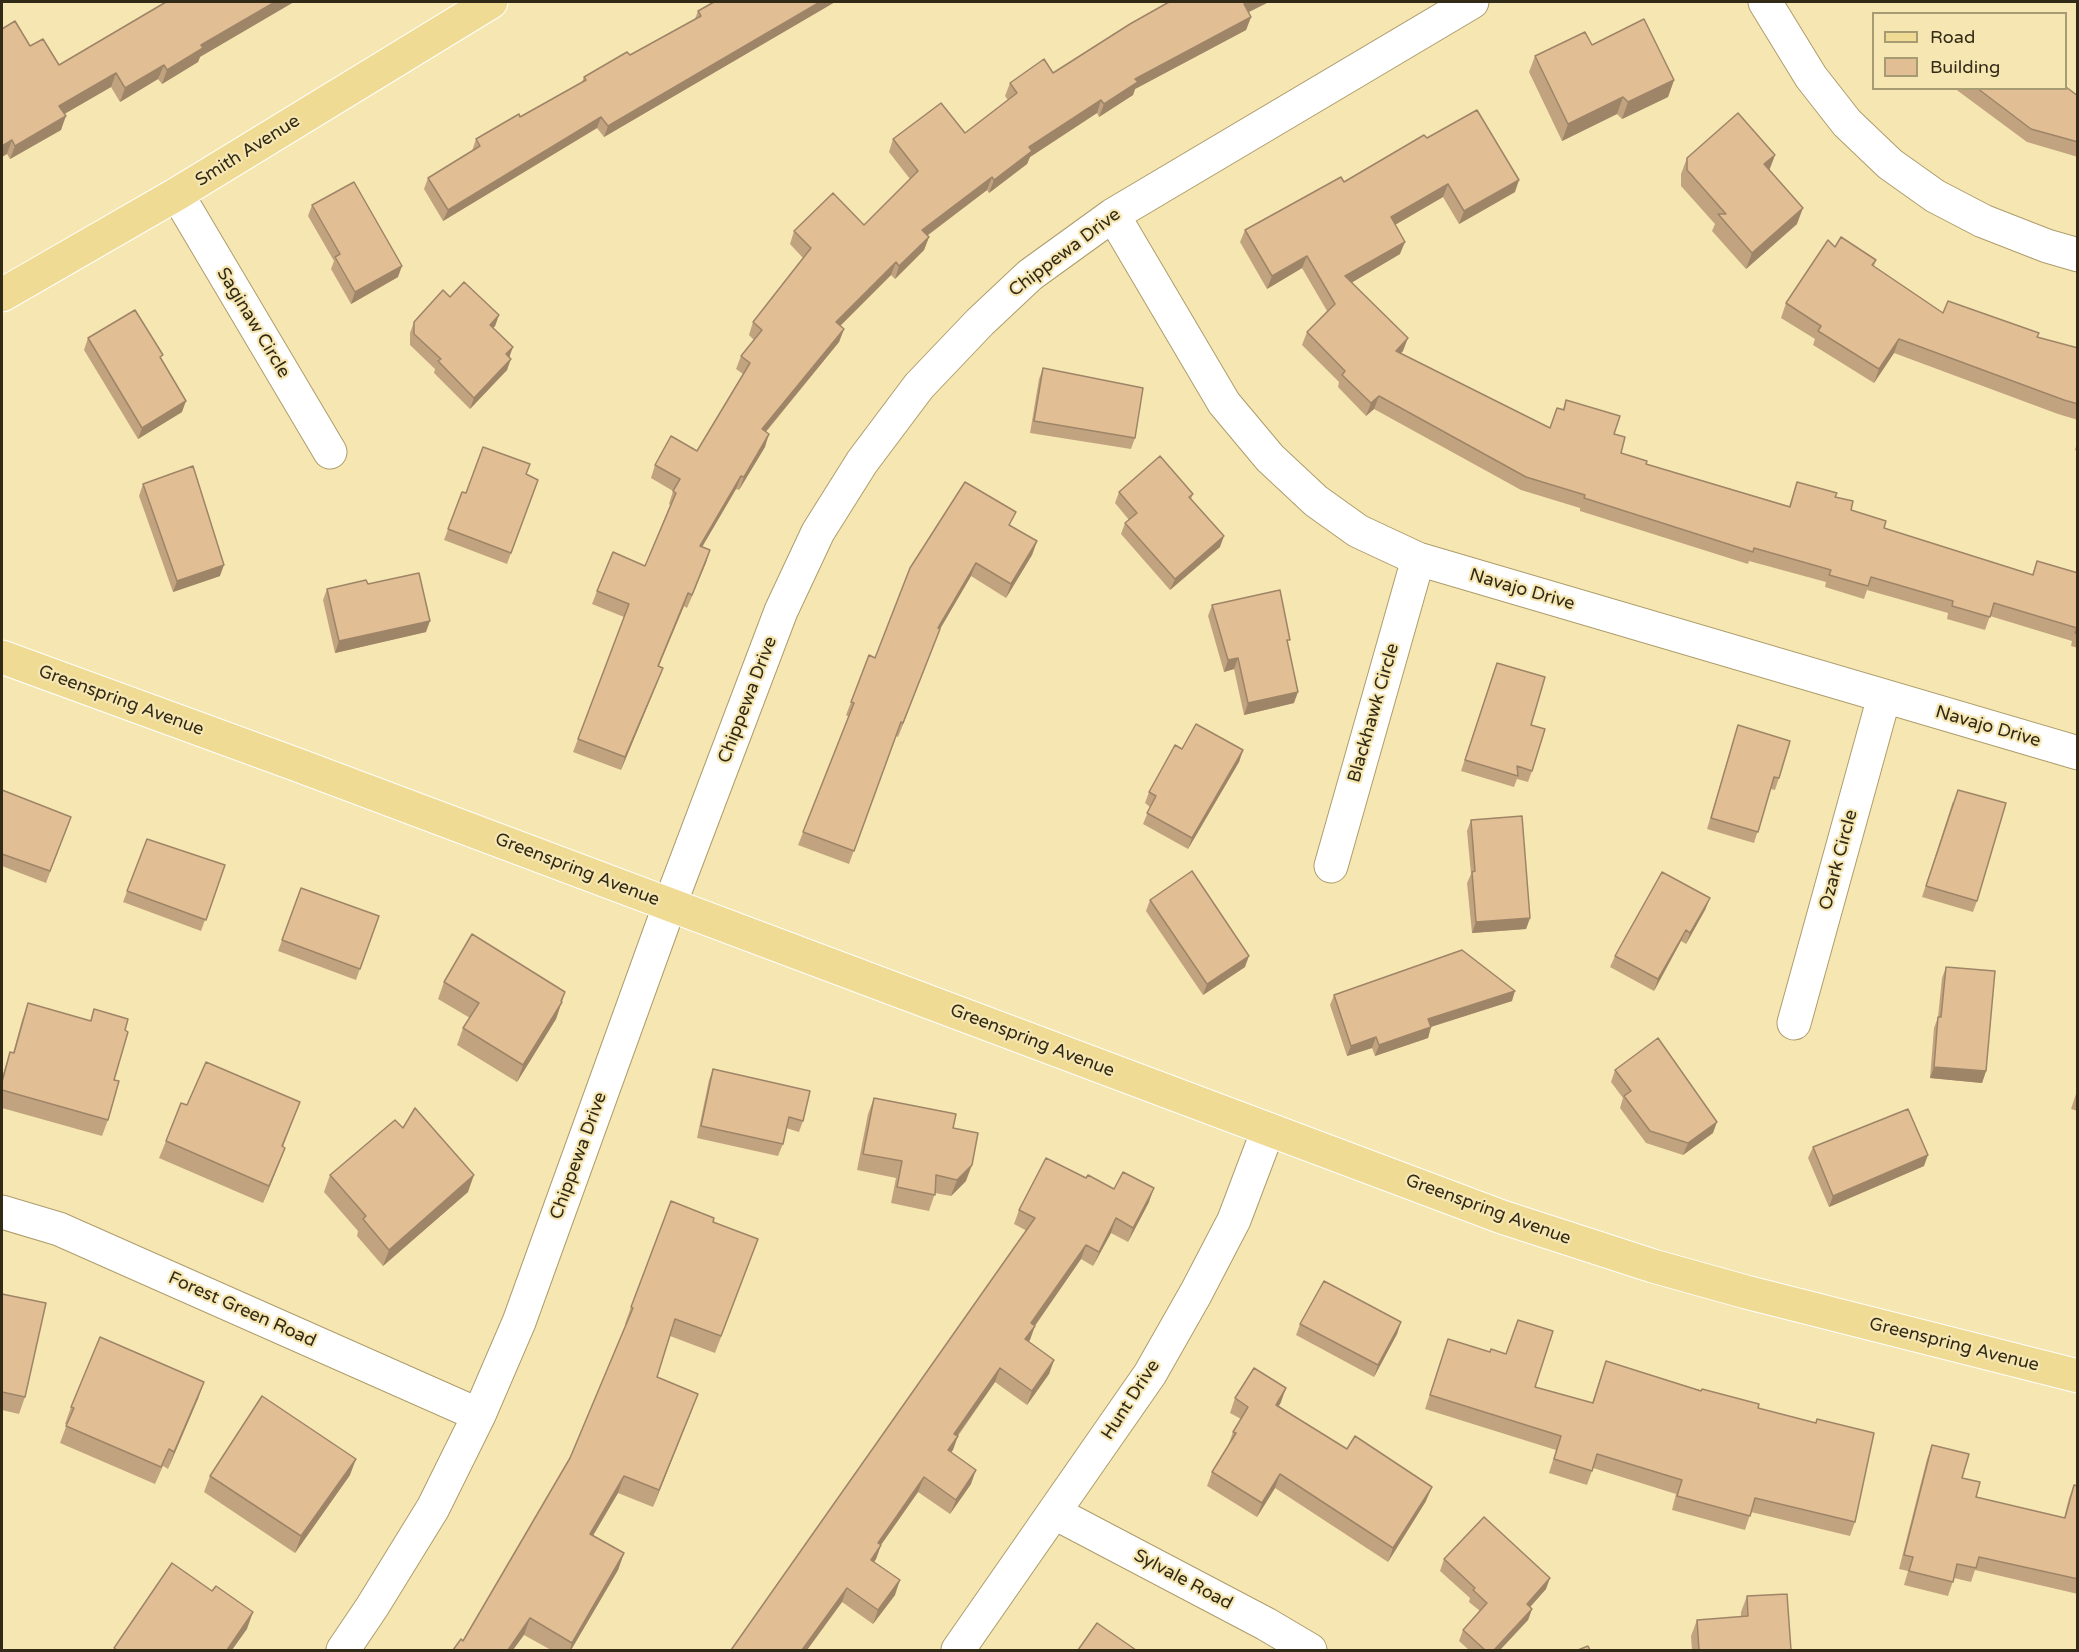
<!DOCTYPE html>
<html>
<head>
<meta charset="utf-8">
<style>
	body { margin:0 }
	#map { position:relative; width:2079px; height:1652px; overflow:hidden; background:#f6e6b2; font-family:"Varela Round",sans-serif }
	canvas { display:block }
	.frame { position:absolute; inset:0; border:3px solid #312a16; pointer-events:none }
	.legend { position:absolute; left:1872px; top:12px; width:195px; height:78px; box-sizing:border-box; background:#f6e6b2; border:2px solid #a79b74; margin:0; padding:8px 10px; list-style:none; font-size:18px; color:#312a16 }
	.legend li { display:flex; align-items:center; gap:12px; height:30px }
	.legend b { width:30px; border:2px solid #a79b74 }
</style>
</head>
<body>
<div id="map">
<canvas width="2079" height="1652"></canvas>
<div class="frame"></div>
<ul class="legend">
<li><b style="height:8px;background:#f0db94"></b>Road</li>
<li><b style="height:16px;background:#e1be94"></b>Building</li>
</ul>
</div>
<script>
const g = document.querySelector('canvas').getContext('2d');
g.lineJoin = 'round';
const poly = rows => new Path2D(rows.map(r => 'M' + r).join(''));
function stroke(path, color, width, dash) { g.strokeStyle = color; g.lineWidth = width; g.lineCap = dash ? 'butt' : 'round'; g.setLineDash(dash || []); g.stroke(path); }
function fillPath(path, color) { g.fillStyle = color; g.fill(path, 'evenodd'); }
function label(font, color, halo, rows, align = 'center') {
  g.font = font + ' "Varela Round",sans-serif'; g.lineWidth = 4.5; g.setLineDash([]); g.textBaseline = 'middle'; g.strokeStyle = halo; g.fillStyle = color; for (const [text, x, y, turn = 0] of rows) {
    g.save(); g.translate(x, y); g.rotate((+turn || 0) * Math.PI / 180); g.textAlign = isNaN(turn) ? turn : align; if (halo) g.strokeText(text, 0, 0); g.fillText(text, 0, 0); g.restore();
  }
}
const minor = poly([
	[1765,2,1811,77,1847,123,1890,164,1935,196,1983,221,2047,246,2078,255],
	[177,194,330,452],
	[1113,215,1224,403,1270,458,1316,501,1358,531,1418,559,2078,753],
	[1331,866,1418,559],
	[1794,1023,1884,697],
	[2,1212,59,1229,479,1415],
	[1055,1513,1266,1624,1310,1650],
	[343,1650,372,1607,433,1508,479,1415,519,1322,670,904,781,611,818,532,862,462,919,386,980,322,1030,275,1113,215,1472,2],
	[958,1650,1150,1374,1196,1293,1234,1220,1268,1130]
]);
const major = poly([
	[2,295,177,194,491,2],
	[2,657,295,764,1502,1217,1653,1266,1746,1292,2078,1376]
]);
stroke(minor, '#ad9d6c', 35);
stroke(major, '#fff', 35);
stroke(minor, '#fff', 33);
stroke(major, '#f0db94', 33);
fillPath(poly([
	[714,2,835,2,604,137,597,128,443,221,424,189,428,178,472,151,476,139,520,117,582,82,584,77,630,55,695,19,698,11],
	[1249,12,1251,17,1246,30,1135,89,1133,95,1099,117,1097,113,1030,157,1027,164,989,193,987,190,927,236,929,237,924,250,895,279,891,275,840,326,844,329,839,342,766,432,765,447,739,490,736,489,702,547,710,550,687,608,684,606,659,666,658,681,621,770,573,752,624,617,592,604,597,591,645,566,670,505,669,504,673,491,651,478,655,465,697,451,743,374,736,369,741,356,754,340,749,335,753,322,803,258,790,244,794,231,864,225,910,179,889,152,893,139,965,133,1008,100,1005,96,1010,83,1053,73],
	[1592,45,1674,80,1668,97,1622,119,1617,114,1562,141,1529,72,1535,56],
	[30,46,59,65,200,57,198,62,162,84,158,79,120,102,111,87,64,114,61,130,10,159,7,154],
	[1954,88,2066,88,2078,96,2078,157,2027,142],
	[1427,138,1515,192,1459,224,1443,197,1395,225,1400,254,1352,282,1403,351,1401,353,1550,428,1557,408,1563,409,1566,400,1614,434,1621,453,1646,464,1789,506,1797,482,1835,497,1851,510,1884,528,2032,575,2037,561,2078,573,2078,648,2071,646,2072,641,1990,616,1985,630,1947,619,1948,613,1867,590,1864,599,1825,587,1826,582,1749,561,1748,564,1580,511,1580,508,1521,490,1374,409,1366,416,1338,387,1339,382,1302,345,1307,332,1327,311,1302,268,1267,289,1240,242,1245,230,1344,182],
	[1775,155,1769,170,1797,224,1746,269,1712,231,1715,224,1681,186,1681,174,1687,158],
	[312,205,398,277,351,304,331,269,334,261,308,216],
	[1835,247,1876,260,1874,266,1943,313,2078,348,2078,420,2058,414,1894,353,1874,383,1813,345,1815,339,1781,318,1786,303],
	[450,297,499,315,495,326,493,328,510,357,507,370,470,409,434,373,435,369,410,345,410,333,414,322],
	[88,338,161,359,182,412,138,439,84,350],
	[1043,368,1135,438,1131,449,1030,433,1039,379],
	[2078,440,2078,451,2075,450],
	[526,474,538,480,507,564,444,540,462,492,466,493],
	[143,484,220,576,173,592,139,496],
	[1119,492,1193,494,1191,499,1220,547,1170,590,1121,534,1125,523,1129,520,1115,503],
	[1011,526,1037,541,1032,555,1006,598,971,576,940,629,898,737,896,736,849,864,798,845,849,717,846,715,851,702,875,658],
	[368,584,426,632,335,653,323,600,327,589],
	[1212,605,1294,703,1244,715,1234,669,1224,672,1208,616],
	[1493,674,1531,725,1532,771,1528,782,1517,779,1514,787,1461,771],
	[1738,725,1779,778,1775,790,1771,789,1754,843,1707,829],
	[1243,750,1239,762,1188,849,1143,824,1150,807,1145,803,1149,792],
	[2,790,71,817,46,883,2,866],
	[1953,801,1977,901,1973,912,1922,897],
	[1471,820,1530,918,1526,929,1472,933,1467,883,1471,874,1467,831],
	[147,839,225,865,201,931,123,902],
	[301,888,379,916,356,980,278,951],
	[1710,898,1705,910,1686,944,1681,941,1654,991,1610,967,1615,956],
	[1150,900,1245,967,1203,995,1146,911],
	[1946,967,1986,1071,1982,1083,1930,1078,1934,1028,1938,1017,1942,978],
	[444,982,565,992,556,1019,517,1082,457,1045,463,1028,470,1018,438,999],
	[1334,995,1512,1001,1431,1027,1428,1038,1375,1056,1372,1048,1347,1056,1330,1005],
	[28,1003,90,1021,94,1009,125,1030,114,1080,108,1120,102,1136,2,1108,2,1077,10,1052,13,1053,22,1020],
	[713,1069,803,1121,799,1132,786,1128,783,1144,778,1156,697,1138,709,1080],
	[1615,1070,1713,1133,1683,1155,1646,1143,1620,1108,1623,1098,1611,1082],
	[2078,1088,2078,1111,2071,1109],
	[874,1098,953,1128,966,1181,951,1196,935,1193,929,1211,891,1203,896,1178,857,1170,868,1114],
	[300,1102,283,1147,285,1148,279,1164,263,1203,159,1158,166,1141,187,1105],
	[403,1128,468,1192,383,1266,357,1236,358,1231,324,1192,330,1175],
	[1813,1147,1924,1166,1829,1207,1808,1158],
	[1086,1178,1149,1202,1128,1242,1111,1233,1093,1266,1081,1259,1035,1326,1028,1342,1054,1360,1049,1374,1027,1405,995,1382,958,1436,951,1452,971,1484,950,1514,918,1492,881,1545,876,1559,874,1562,895,1595,873,1624,842,1602,807,1650,1027,1231,1014,1224,1019,1210],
	[713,1222,758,1239,715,1353,670,1336,657,1377,692,1410,653,1507,618,1493,593,1535,624,1553,618,1570,571,1650,551,1650,524,1635,463,1641,570,1458,626,1324,625,1324,631,1307],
	[2,1294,25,1397,19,1414,2,1410],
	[1401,1322,1397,1334,1374,1377,1296,1335,1300,1324],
	[1448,1339,1535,1387,1592,1403,1606,1361,1758,1408,1855,1522,1850,1536,1751,1512,1745,1530,1672,1510,1676,1494,1593,1468,1587,1485,1549,1473,1556,1450,1425,1409],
	[204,1382,168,1469,163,1466,155,1484,60,1443,67,1424,65,1424,71,1407],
	[1235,1398,1281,1402,1279,1406,1426,1501,1388,1562,1275,1488,1257,1517,1207,1486,1212,1472,1228,1446,1233,1432,1241,1419,1230,1413],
	[1932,1445,1962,1478,1976,1497,2064,1518,2069,1498,2074,1485,2078,1486,2078,1594,1975,1570,1971,1582,1954,1578,1948,1596,1904,1585,1908,1571,1899,1569,1927,1459],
	[350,1475,295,1553,204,1492,210,1476],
	[1444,1559,1546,1589,1530,1607,1532,1609,1528,1620,1500,1650,1469,1650,1459,1641,1463,1630,1480,1611,1469,1602,1470,1598,1440,1571],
	[1747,1596,1791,1650,1692,1650,1691,1636,1697,1620,1741,1617,1741,1612]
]), '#c2a37f');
fillPath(poly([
	[275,2,294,2,200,57,198,62,162,84,167,70,201,45],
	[820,2,835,2,604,137,608,126],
	[1249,2,1269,2,1239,17,1244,4],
	[1251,17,1246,30,1135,89,1133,95,1099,117,1104,104,1135,79],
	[164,65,158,79,120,102,125,88],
	[116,73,111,87,54,120,59,106],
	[1674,80,1668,97,1622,119,1628,102],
	[1623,97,1617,114,1562,141,1568,124],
	[1101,100,1097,113,1030,157,1027,164,989,193,994,180,1029,147],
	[66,116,61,130,10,159,15,146],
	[601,117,597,128,443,221,448,210],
	[12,140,7,154,2,157,2,146],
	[1775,155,1769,171,1764,164],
	[992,177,987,190,917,243,922,230],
	[1519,180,1515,192,1459,224,1464,211],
	[1448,184,1443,197,1386,230,1391,217],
	[1803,208,1797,224,1746,269,1752,253],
	[929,237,924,250,895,279,899,266],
	[1405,242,1400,254,1341,289,1345,276],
	[1307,256,1302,268,1267,289,1272,276],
	[896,262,891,275,831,335,836,322],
	[402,266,398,277,351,304,355,292],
	[499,315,495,326,486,336,490,325],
	[844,329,839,342,757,442,762,429],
	[1408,338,1403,351,1391,363,1396,351],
	[1899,339,1894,353,1874,383,1879,369],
	[513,347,509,358,506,354],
	[511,359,507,370,470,409,474,398],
	[1379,396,1374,409,1366,416,1371,403],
	[186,401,182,412,138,439,142,428],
	[769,434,765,447,739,490,744,477],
	[741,476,736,489,695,559,700,546],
	[1224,536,1220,547,1170,590,1175,579],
	[1037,541,1032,555,1006,598,1011,584],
	[710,550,706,563,687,608,692,595],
	[976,563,971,576,940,629,898,737,938,628],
	[224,565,220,576,173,592,177,581],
	[688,593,684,606,653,679,658,666],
	[430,621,426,632,335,653,339,641],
	[1238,658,1234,669,1224,672,1228,660],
	[663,668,658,681,621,770,625,757],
	[1298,692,1294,703,1244,715,1248,703],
	[1243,750,1239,762,1188,849,1192,838],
	[1710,898,1705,910,1686,944,1690,933],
	[1530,918,1526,929,1472,933,1476,922],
	[1686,930,1681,941,1654,991,1658,979],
	[1249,956,1245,967,1203,995,1207,984],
	[1515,991,1512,1001,1424,1029,1428,1019],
	[565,992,556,1019,517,1082,523,1065],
	[1431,1027,1428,1038,1375,1056,1379,1045],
	[1376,1037,1372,1048,1347,1056,1351,1046],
	[1934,1067,1986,1071,1982,1083,1930,1078],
	[1717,1122,1713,1133,1683,1155,1688,1143],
	[285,1148,279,1164,263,1203,269,1186],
	[1928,1155,1924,1166,1829,1207,1833,1196],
	[972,1165,966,1181,951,1196,957,1180],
	[474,1175,468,1192,383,1266,389,1250],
	[1154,1188,1149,1202,1128,1242,1133,1228],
	[1116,1218,1111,1233,1093,1266,1099,1252],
	[1086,1245,1081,1259,1031,1331,1035,1326,1030,1340,1020,1353,1031,1323],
	[1401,1322,1397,1334,1374,1377,1378,1365],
	[1054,1360,1049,1374,1027,1405,1032,1391],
	[1000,1368,995,1382,954,1440,958,1436,953,1450,942,1464,954,1434],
	[204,1382,198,1399,168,1469,174,1452],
	[1286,1388,1281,1402,1271,1419,1276,1405],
	[698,1394,692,1410,653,1507,659,1490],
	[356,1459,350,1475,295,1553,301,1536],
	[976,1470,971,1484,950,1514,956,1500],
	[1280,1474,1275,1488,1257,1517,1262,1503],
	[624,1476,618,1493,584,1551,590,1534],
	[924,1477,918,1492,878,1549,881,1545,876,1559,866,1574,878,1543],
	[1432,1487,1426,1501,1388,1562,1393,1548],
	[624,1553,618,1570,571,1650,570,1650,572,1643],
	[1550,1578,1546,1589,1523,1615,1527,1604],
	[900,1580,895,1595,873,1624,878,1610],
	[847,1588,842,1602,807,1650,802,1650],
	[1532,1609,1528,1620,1500,1650,1494,1650],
	[253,1612,247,1629,232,1650,227,1650],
	[530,1618,524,1635,513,1650,508,1650]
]), '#9e8568');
const building = poly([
	[166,2,275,2,201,45,203,48,167,70,164,65,125,88,116,73,59,106,66,116,15,146,12,140,2,146,2,29,15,21,30,46,43,39,59,65,166,2],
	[714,2,820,2,608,126,601,117,448,210,428,178,480,146,476,139,519,114,520,117,586,80,584,77,627,52,630,55,701,16,698,11,714,2],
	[1169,2,1249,2,1244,4,1251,17,1135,79,1138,82,1104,104,1101,100,1029,147,1032,151,994,180,992,177,922,230,929,237,899,266,896,262,836,322,844,329,762,429,769,434,744,477,741,476,700,546,710,550,692,595,688,593,658,666,663,668,625,757,578,739,629,604,597,591,613,552,645,566,676,493,673,491,680,479,655,465,671,436,697,451,750,363,741,356,762,330,753,322,811,248,794,231,833,193,864,225,918,171,893,139,941,103,965,133,1017,93,1010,83,1044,59,1053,73,1130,24,1169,2],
	[1644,19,1674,80,1628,102,1623,97,1568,124,1535,56,1585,32,1592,45,1644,19],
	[2066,87,2078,96,2078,142,2031,129,1977,88,2066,88,2066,87],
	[1477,110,1519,180,1464,211,1448,184,1391,217,1405,242,1345,276,1408,338,1396,351,1550,428,1557,408,1564,410,1566,400,1620,416,1614,434,1625,437,1621,453,1647,461,1646,464,1790,507,1797,482,1837,493,1835,497,1853,501,1851,510,1886,521,1884,528,2033,575,2037,561,2078,573,2078,634,2075,633,2077,628,1994,603,1990,617,1952,606,1953,601,1871,577,1868,586,1829,575,1831,570,1754,548,1753,552,1584,498,1585,495,1526,477,1379,396,1371,403,1342,375,1345,371,1307,332,1335,304,1307,256,1272,276,1245,230,1341,177,1344,182,1424,135,1427,138,1477,110],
	[1738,113,1775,155,1764,164,1803,208,1752,253,1718,214,1726,214,1687,170,1687,158,1738,113],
	[354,182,402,266,355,292,335,257,340,254,312,205,354,182],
	[1841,237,1876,260,1872,265,1943,313,1948,301,2039,333,2037,337,2078,348,2078,404,2064,400,1899,339,1879,369,1818,331,1821,326,1786,303,1828,240,1835,247,1841,237],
	[464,282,499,315,490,325,513,347,506,354,511,359,474,398,438,361,441,359,414,334,414,322,443,290,450,297,464,282],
	[135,310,163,355,160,357,186,401,142,428,88,338,135,310],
	[1043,368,1143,388,1135,438,1034,421,1043,368],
	[483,447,530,464,526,474,538,480,511,553,448,529,462,492,466,493,483,447],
	[1160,456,1193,494,1189,497,1224,536,1175,579,1125,523,1137,513,1119,492,1160,456],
	[193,466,224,565,177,581,143,484,193,466],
	[965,482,1016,512,1009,525,1037,541,1011,584,976,563,938,628,940,629,903,723,901,722,854,851,803,832,854,703,851,702,869,655,875,658,910,568,965,482],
	[419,573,430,621,339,641,327,589,366,580,368,584,419,573],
	[1280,590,1290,640,1287,640,1298,692,1248,703,1238,658,1228,660,1212,605,1280,590],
	[1497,663,1545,677,1531,725,1545,729,1532,771,1517,766,1518,776,1465,760,1497,663],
	[1196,724,1243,750,1192,838,1147,813,1156,796,1149,792,1175,745,1182,749,1196,724],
	[1738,725,1790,741,1779,778,1774,777,1758,832,1711,818,1738,725],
	[2,790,71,817,50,871,2,854,2,790],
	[1958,790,2006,803,1977,901,1926,886,1958,790],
	[1522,816,1530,918,1476,922,1472,872,1475,871,1471,820,1522,816],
	[147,839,225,865,206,920,127,891,147,839],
	[1192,871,1249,956,1207,984,1150,900,1192,871],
	[1662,872,1710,898,1690,933,1686,930,1658,979,1615,956,1662,872],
	[301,888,379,916,360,969,282,940,301,888],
	[472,934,565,992,561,1001,562,1002,523,1065,463,1028,479,1003,444,982,472,934],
	[1462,950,1515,991,1428,1019,1431,1027,1379,1045,1376,1037,1351,1046,1334,995,1462,950],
	[1946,967,1995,971,1986,1071,1934,1067,1938,1017,1941,1017,1946,967],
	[28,1003,91,1021,94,1009,128,1019,125,1030,128,1032,114,1080,119,1081,108,1120,2,1090,2,1082,10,1052,14,1053,28,1003],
	[1658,1038,1717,1122,1688,1143,1650,1131,1624,1096,1631,1091,1615,1070,1658,1038],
	[206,1062,300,1102,282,1146,285,1148,269,1186,166,1141,181,1103,187,1105,206,1062],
	[713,1069,810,1091,803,1121,789,1117,783,1144,701,1126,713,1069],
	[874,1098,956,1114,953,1128,978,1133,972,1165,957,1180,936,1175,935,1195,897,1187,902,1161,863,1154,874,1098],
	[415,1108,474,1175,389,1250,363,1219,366,1216,330,1175,395,1120,403,1128,415,1108],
	[1908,1109,1928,1155,1833,1196,1813,1147,1908,1109],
	[1046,1158,1086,1178,1088,1175,1114,1189,1123,1172,1154,1188,1133,1228,1116,1218,1099,1252,1086,1245,1031,1323,1035,1326,1025,1339,1054,1360,1032,1391,1000,1368,954,1434,958,1436,948,1450,976,1470,956,1500,924,1477,878,1543,881,1545,871,1560,900,1580,878,1610,847,1588,802,1650,731,1650,1035,1218,1019,1210,1046,1158],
	[671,1201,714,1218,713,1222,758,1239,721,1336,675,1319,657,1377,698,1394,659,1490,624,1476,590,1534,624,1553,572,1643,530,1618,508,1650,453,1650,461,1639,463,1641,570,1458,633,1308,631,1307,671,1201],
	[1324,1281,1401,1322,1378,1365,1300,1324,1324,1281],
	[2,1294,46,1303,25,1397,2,1392,2,1294],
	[1518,1320,1553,1331,1535,1387,1593,1403,1606,1361,1701,1391,1702,1389,1759,1404,1758,1408,1816,1423,1817,1419,1874,1433,1855,1522,1755,1498,1750,1516,1677,1496,1682,1480,1597,1454,1592,1471,1554,1459,1561,1436,1430,1395,1448,1339,1490,1352,1491,1349,1506,1354,1518,1320],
	[100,1337,204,1382,174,1452,169,1449,161,1467,66,1426,74,1408,71,1407,100,1337],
	[1254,1368,1286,1388,1276,1405,1347,1449,1355,1436,1432,1487,1393,1548,1280,1474,1262,1503,1212,1472,1236,1433,1233,1432,1248,1407,1235,1398,1254,1368],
	[262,1396,356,1459,301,1536,210,1476,262,1396],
	[1932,1445,1969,1454,1962,1478,1980,1482,1976,1497,2065,1518,2074,1485,2078,1486,2078,1579,1979,1557,1976,1568,1957,1564,1953,1582,1909,1571,1913,1557,1904,1555,1932,1445],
	[1484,1517,1550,1578,1527,1604,1532,1609,1494,1650,1485,1650,1463,1630,1487,1603,1473,1590,1475,1588,1444,1559,1484,1517],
	[172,1563,212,1591,216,1586,253,1612,227,1650,117,1650,114,1648,172,1563],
	[1787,1594,1791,1650,1699,1650,1697,1620,1748,1616,1747,1596,1787,1594],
	[1097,1623,1136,1650,1078,1650,1097,1623],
	[1588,1646,1590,1650,1578,1650,1588,1646]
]);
fillPath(building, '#e1be94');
stroke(building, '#9e8568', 1.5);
label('18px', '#312a16', '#f6e6b2', [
	["Smith Avenue",248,151,-32],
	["Chippewa Drive",1065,253,-37],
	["Saginaw Circle",253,323,59],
	["Navajo Drive",1522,590,16],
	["Chippewa Drive",748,700,-69],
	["Greenspring Avenue",121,701,20],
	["Blackhawk Circle",1374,713,-74],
	["Navajo Drive",1988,727,16],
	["Ozark Circle",1839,860,-75],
	["Greenspring Avenue",577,870,21],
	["Greenspring Avenue",1032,1041,21],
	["Chippewa Drive",579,1156,-70],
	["Greenspring Avenue",1488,1210,20],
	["Forest Green Road",242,1310,24],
	["Greenspring Avenue",1954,1345,14],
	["Hunt Drive",1131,1400,-57],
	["Sylvale Road",1183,1580,28]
]);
</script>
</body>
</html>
